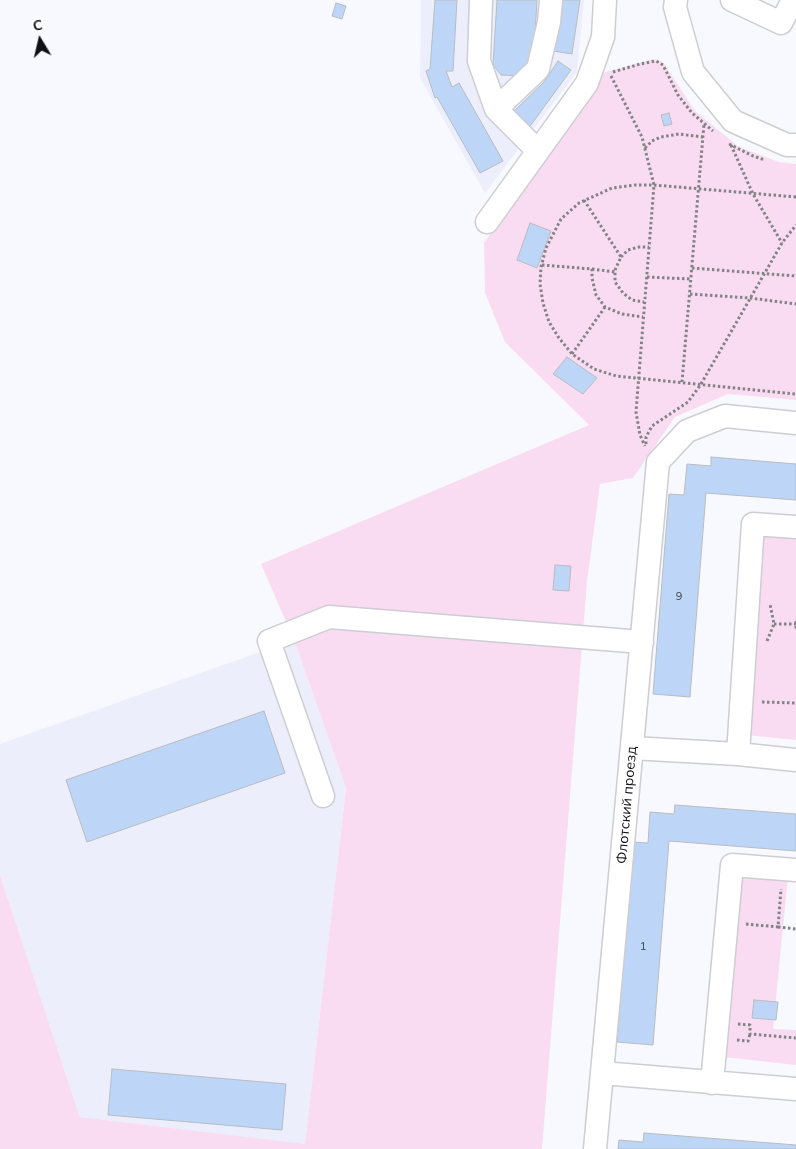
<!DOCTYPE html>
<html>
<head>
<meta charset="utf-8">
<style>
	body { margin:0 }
	#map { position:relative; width:796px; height:1149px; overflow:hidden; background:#f8f9fe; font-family:Mulish,sans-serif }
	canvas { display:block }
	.north { position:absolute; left:15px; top:15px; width:50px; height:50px; -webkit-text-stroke:4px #fff; paint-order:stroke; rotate:351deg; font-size:14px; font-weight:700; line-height:20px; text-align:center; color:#111113 }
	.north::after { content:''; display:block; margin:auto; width:18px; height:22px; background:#111113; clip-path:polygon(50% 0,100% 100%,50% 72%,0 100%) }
</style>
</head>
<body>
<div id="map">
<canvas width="796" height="1149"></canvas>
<div class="north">С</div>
</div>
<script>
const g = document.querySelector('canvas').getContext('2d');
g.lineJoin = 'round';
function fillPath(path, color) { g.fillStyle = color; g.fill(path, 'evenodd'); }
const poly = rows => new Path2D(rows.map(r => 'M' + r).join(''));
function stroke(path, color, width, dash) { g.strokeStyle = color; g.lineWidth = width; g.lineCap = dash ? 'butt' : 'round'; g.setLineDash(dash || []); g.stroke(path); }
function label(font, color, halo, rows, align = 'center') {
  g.font = font + ' Mulish,sans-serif'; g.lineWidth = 4; g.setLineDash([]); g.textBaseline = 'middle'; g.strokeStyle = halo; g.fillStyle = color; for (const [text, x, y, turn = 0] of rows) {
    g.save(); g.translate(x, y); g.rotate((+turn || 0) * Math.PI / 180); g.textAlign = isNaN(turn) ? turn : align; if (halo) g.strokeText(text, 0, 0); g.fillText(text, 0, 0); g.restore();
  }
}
fillPath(poly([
	[421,0,584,0,577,72,485,193,420,78],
	[294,640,346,788,305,1145,80,1117,0,875,0,744]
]), '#edeefb');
fillPath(poly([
	[654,59,663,62,695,111,739,147,779,162,796,164,796,400,728,394,675,417,633,478,600,484,587,582,542,1149,0,1149,0,875,80,1117,305,1144,346,788,294,640,261,564,589,425,505,342,485,293,484,243,544,155,605,72],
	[756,529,796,532,796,740,746,735],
	[739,874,788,877,773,1029,796,1030,796,1065,723,1057]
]), '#fadcf2');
const building = poly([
	[435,0,457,0,453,71,446,71,452,87,459,83,503,161,480,173,437,97,435,98,426,71,430,69,435,0],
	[497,0,537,0,534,52,521,76,501,75,493,65,497,0],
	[561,0,580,0,572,54,553,51,561,0],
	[336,3,346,6,342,19,332,16,336,3],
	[558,61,571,70,528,129,511,114,544,82,558,61],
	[669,113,672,124,664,126,661,115,669,113],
	[530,223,551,231,537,268,517,260,530,223],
	[567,357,597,378,583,394,553,374,567,357],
	[711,457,796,464,796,500,706,493,690,697,653,694,669,494,684,495,687,464,711,466,711,457],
	[555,565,571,566,569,591,553,590,555,565],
	[264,711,285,773,87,842,66,780,264,711],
	[675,805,796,814,796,851,669,841,653,1045,617,1042,633,842,648,843,650,812,674,814,675,805],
	[754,1000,778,1002,776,1020,752,1018,754,1000],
	[112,1069,286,1084,282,1130,108,1115,112,1069],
	[644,1133,796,1145,796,1149,618,1149,619,1140,643,1142,644,1133]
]);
fillPath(building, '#bdd6f8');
stroke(building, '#b9bcc0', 1);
const minor = poly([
	[481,0,479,61,496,109,538,151],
	[676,0,675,7,693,72,733,121,787,145,796,145],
	[732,0,781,23,793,0],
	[496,109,538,69,549,22,551,0],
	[487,222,587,83,603,37,605,0],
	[632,748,738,754,753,524,796,527],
	[738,754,796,760],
	[323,796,269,641,329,617,642,642],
	[602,1073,796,1089],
	[712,1083,732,865,796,870],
	[595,1149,658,462,687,431,725,416,796,423]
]);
stroke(minor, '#cdcdd2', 25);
stroke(poly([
	[613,72,640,64,656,61,663,65,678,95,692,113,713,131],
	[611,76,642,137,654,185,636,412,640,435,645,446],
	[729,144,753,156,765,160],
	[731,145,753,194,782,243],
	[645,148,652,141,661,137,679,134,703,137],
	[796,197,654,185,635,185,612,188,579,203,561,219,546,248,541,267,540,284,543,303,549,322,559,338,572,354,594,369,616,376,796,394],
	[584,200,621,257,615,270,615,282,623,293,632,300,644,302],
	[621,257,628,250,639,247,649,247],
	[542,265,592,269,592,278,596,295,605,307,622,314,643,317],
	[692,268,796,276],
	[592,269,615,272],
	[647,277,691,279],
	[690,294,750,298,796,304],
	[572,354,605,307],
	[682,382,704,124],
	[646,444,646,437,652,426,688,402,701,384,782,243,796,225],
	[796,621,796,630],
	[774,624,796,624],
	[767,641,774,624,770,604],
	[762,702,796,703],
	[746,924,778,927,781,889],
	[778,927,796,929],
	[738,1024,750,1025,750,1034,796,1038],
	[737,1040,748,1041,750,1034]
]), '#828386', 3, [2.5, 2.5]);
stroke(minor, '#fff', 22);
label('11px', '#3c424c', null, [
	["9",679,597],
	["1",643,947]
]);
label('14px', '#111113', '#fff', [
	["Флотский проезд",627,805,-85]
]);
</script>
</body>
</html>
